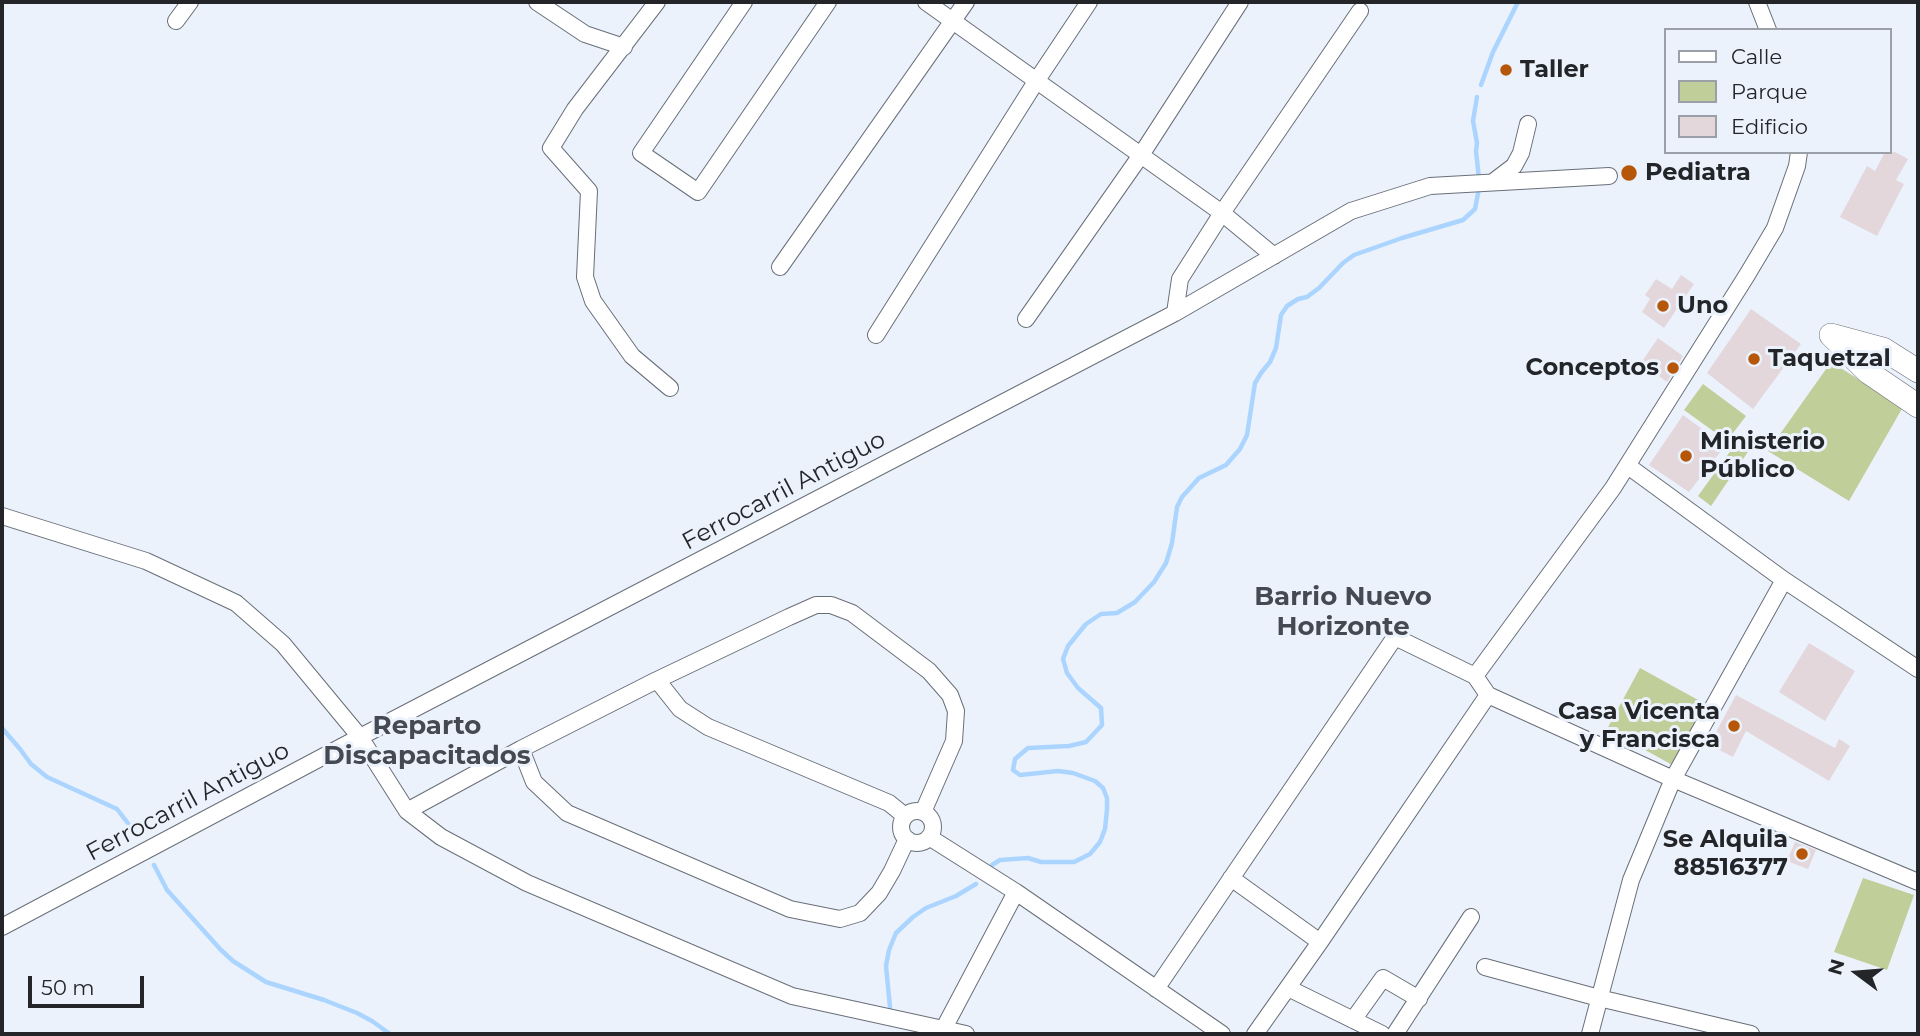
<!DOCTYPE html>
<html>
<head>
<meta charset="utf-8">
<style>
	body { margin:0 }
	#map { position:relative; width:1920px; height:1036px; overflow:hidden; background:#ebf2fc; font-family:Montserrat,sans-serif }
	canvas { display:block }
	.frame { position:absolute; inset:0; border:4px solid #232529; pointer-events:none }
	.legend { position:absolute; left:1664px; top:28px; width:228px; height:126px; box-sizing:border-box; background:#ebf2fc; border:2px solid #9ba0a8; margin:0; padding:9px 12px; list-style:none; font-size:21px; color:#232529 }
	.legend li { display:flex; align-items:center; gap:14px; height:35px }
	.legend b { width:35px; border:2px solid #9ba0a8 }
	.north { position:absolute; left:1822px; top:938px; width:70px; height:70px; -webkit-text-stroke:5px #ebf2fc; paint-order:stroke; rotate:286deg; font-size:19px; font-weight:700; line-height:28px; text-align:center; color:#232529 }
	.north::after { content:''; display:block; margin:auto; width:24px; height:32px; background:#232529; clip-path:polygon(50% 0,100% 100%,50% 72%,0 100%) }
	.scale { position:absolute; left:28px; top:976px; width:116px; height:32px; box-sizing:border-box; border:4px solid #232529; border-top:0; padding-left:9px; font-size:21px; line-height:24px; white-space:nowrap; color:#232529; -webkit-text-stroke:5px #ebf2fc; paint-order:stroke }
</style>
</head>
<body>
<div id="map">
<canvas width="1920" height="1036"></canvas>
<div class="frame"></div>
<ul class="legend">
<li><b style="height:9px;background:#fff"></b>Calle</li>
<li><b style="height:19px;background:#c0ce9a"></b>Parque</li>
<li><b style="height:19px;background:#e3d7dc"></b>Edificio</li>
</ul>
<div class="north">N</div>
<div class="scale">50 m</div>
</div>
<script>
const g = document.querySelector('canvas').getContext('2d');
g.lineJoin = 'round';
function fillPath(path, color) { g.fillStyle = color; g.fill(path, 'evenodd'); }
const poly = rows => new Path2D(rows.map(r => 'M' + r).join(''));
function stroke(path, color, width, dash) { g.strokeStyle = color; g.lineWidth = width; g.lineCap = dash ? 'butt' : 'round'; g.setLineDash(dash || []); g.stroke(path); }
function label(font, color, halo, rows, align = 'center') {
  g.font = font + ' Montserrat,sans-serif'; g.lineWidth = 6; g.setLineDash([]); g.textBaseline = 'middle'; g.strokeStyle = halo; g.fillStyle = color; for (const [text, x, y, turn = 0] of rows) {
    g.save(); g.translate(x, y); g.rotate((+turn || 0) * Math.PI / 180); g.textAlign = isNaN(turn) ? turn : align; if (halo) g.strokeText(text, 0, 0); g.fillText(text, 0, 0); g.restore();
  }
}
fillPath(poly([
	[1831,362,1903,407,1849,501,1768,451],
	[1703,384,1746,416,1727,441,1684,410],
	[1742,435,1754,443,1711,506,1698,496],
	[1640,668,1709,706,1676,767,1607,729],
	[1863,878,1914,895,1887,970,1834,952]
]), '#c0ce9a');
stroke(poly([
	[1481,85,1493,52,1518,2],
	[1477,97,1473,121,1477,143,1476,151,1479,179],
	[2,728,20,749,31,764,47,777,117,809,137,835],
	[154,865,167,890,221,950,233,961,266,982,324,1000,357,1013,372,1021,390,1034],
	[992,865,1000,860,1028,858,1041,862,1074,862,1090,854,1100,842,1105,829,1107,810,1107,798,1103,788,1095,781,1073,773,1058,771,1020,775,1013,770,1015,759,1028,748,1069,746,1086,742,1102,725,1101,708,1078,688,1067,673,1063,659,1068,646,1086,624,1101,614,1117,613,1135,602,1154,582,1166,563,1172,543,1177,507,1182,497,1199,478,1226,465,1240,449,1247,435,1255,383,1261,373,1270,362,1276,348,1281,315,1287,306,1298,299,1307,297,1319,288,1343,263,1354,255,1402,238,1463,220,1475,209,1479,188],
	[890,1007,886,966,889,950,896,933,913,917,926,908,956,896,976,884]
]), '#abd5fe', 4.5);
fillPath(poly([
	[1885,152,1895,152,1908,159,1896,180,1904,184,1877,236,1840,217,1867,166,1875,171],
	[1681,275,1694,284,1664,328,1642,312,1650,299,1645,295,1656,279,1672,289],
	[1751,309,1801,344,1753,409,1707,373],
	[1658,338,1683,356,1667,382,1641,363],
	[1683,415,1725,446,1689,492,1649,465],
	[1809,643,1855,671,1825,721,1779,692],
	[1736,695,1835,748,1839,739,1850,746,1829,781,1746,731,1733,757,1709,745],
	[1795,842,1816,850,1808,869,1787,861]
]), '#e3d7dc');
const street = poly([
	[537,2,585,34,624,47],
	[657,2,575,109,551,148,589,191,585,277,593,301,632,356,670,388],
	[744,2,641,153,698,192,828,2],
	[926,2,1222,213,1274,256],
	[1757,2,1768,30],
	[176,21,190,2],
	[1493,182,1514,166,1521,153,1528,124],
	[780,267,966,2],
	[1175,313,1180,279,1222,213,1360,11],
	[1026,319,1141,155,1240,2],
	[876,335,1037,80,1089,2],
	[1628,466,1784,580,1918,669],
	[2,516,146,561,236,603,283,644,360,737,407,811,441,837,527,883,792,996,966,1034],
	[657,680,680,709,708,727,889,803,905,816],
	[1488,695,1673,779,1918,882],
	[521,749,534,782,567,813,790,909,840,919,860,913,879,893,892,871,907,839],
	[407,811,521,749,657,680,789,617,816,605,831,605,852,613,929,671,950,695,956,711,954,741,923,812],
	'901 827a16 16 0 1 1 32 0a16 16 0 1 1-32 0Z',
	[929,837,1016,892,1222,1034],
	[1231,878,1320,942],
	[2,927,360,737,1175,313,1351,211,1430,186,1609,176],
	[1485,967,1599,998,1751,1034],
	[1288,988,1382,1034],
	[1156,989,1395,637,1475,676],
	[1353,1020,1383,978,1419,999],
	[943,1030,1016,892],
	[1255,1034,1320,942,1488,695,1475,676,1613,488,1747,275,1775,228,1797,166,1799,152],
	[1395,1034,1471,917],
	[1590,1034,1631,880,1673,779,1784,580]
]);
const secondary = poly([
	[1831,335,1868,372,1918,406],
	[1835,336,1883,349,1918,371]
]);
stroke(street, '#696f78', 18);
stroke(secondary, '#696f78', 24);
stroke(street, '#fff', 16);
stroke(secondary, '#fff', 23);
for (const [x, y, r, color] of [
	[1506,70,7,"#b55609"],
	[1629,173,9,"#b55609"],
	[1663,306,7,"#b55609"],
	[1754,359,7,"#b55609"],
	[1673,368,7,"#b55609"],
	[1686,456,7,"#b55609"],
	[1734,726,7,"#b55609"],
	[1802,854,7,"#b55609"]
]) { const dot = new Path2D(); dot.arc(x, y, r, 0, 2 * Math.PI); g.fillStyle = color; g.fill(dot); stroke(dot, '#ebf2fc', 2.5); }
label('bold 24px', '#232529', '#ebf2fc', [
	["Taller",1520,70],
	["Pediatra",1645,173],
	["Uno",1677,306],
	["Taquetzal",1768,359],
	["Conceptos",1659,368,"right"],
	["Ministerio",1700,442],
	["Público",1700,470],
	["Casa Vicenta",1720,712,"right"],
	["y Francisca",1720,740,"right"],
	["Se Alquila",1788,840,"right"],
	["88516377",1788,868,"right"]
], 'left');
label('24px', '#232529', '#ebf2fc', [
	["Ferrocarril Antiguo",784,491,-28],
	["Ferrocarril Antiguo",188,802,-28]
]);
label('bold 26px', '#454a52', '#ebf2fc', [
	["Barrio Nuevo",1343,597],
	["Horizonte",1343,627],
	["Reparto",427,726],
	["Discapacitados",427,756]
]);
</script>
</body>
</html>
